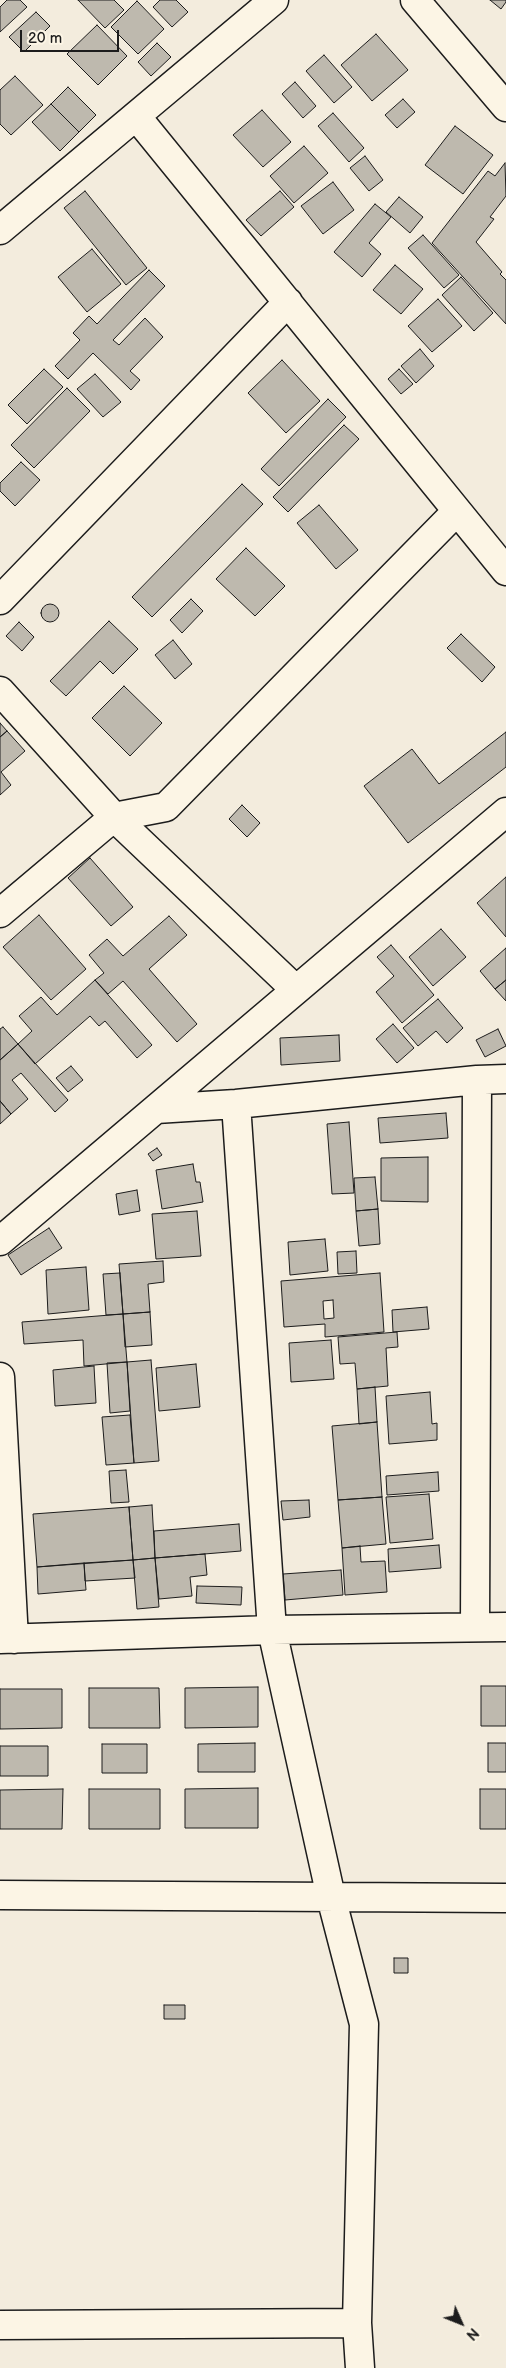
<!DOCTYPE html>
<html>
<head>
<meta charset="utf-8">
<style>
	body { margin:0 }
	#map { position:relative; width:506px; height:2368px; overflow:hidden; background:#f3ecdd; font-family:"Balsamiq Sans",sans-serif }
	canvas { display:block }
	.north { position:absolute; left:436px; top:2298px; width:50px; height:50px; -webkit-text-stroke:4px #fcf5e5; paint-order:stroke; rotate:134deg; font-size:14px; font-weight:700; line-height:20px; text-align:center; color:#1c1c1c }
	.north::after { content:''; display:block; margin:auto; width:18px; height:22px; background:#1c1c1c; clip-path:polygon(50% 0,100% 100%,50% 72%,0 100%) }
	.scale { position:absolute; left:20px; top:30px; width:99px; height:22px; box-sizing:border-box; border:2px solid #1c1c1c; border-top:0; padding-left:6px; font-size:15px; line-height:18px; white-space:nowrap; color:#1c1c1c; -webkit-text-stroke:4px #fcf5e5; paint-order:stroke }
</style>
</head>
<body>
<div id="map">
<canvas width="506" height="2368"></canvas>
<div class="north">N</div>
<div class="scale">20 m</div>
</div>
<script>
const g = document.querySelector('canvas').getContext('2d');
g.lineJoin = 'round';
function fillPath(path, color) { g.fillStyle = color; g.fill(path, 'evenodd'); }
const poly = rows => new Path2D(rows.map(r => 'M' + r).join(''));
function stroke(path, color, width, dash) { g.strokeStyle = color; g.lineWidth = width; g.lineCap = dash ? 'butt' : 'round'; g.setLineDash(dash || []); g.stroke(path); }
const building = poly([
	[7,0,20,0,27,7,0,32,0,7,7,0],
	[78,0,114,0,124,10,105,28,78,0],
	[160,0,176,0,188,12,172,27,153,7,160,0],
	[490,0,506,0,506,2,501,9,490,0],
	[137,1,164,29,138,54,111,27,137,1],
	[36,12,50,26,24,52,9,37,36,12],
	[97,25,127,56,98,85,67,54,97,25],
	[376,34,408,70,372,101,341,65,376,34],
	[157,43,171,57,151,76,138,62,157,43],
	[324,55,352,87,334,103,306,71,324,55],
	[15,76,43,105,11,135,0,124,0,90,15,76],
	[295,82,316,106,303,118,282,94,295,82],
	[68,87,96,115,79,132,51,104,68,87],
	[403,99,415,112,397,128,385,115,403,99],
	[51,104,79,132,60,151,32,122,51,104],
	[262,110,291,142,263,167,233,135,262,110],
	[333,113,364,148,349,162,318,126,333,113],
	[455,126,493,155,463,194,425,165,455,126],
	[304,146,328,173,294,203,270,176,304,146],
	[365,156,383,180,369,191,350,168,365,156],
	[505,163,506,196,490,217,494,219,476,242,502,272,500,274,506,280,506,324,432,243,488,171,495,176,505,163],
	[333,182,354,210,323,234,301,206,333,182],
	[85,191,147,268,126,285,64,208,85,191],
	[280,191,294,207,261,236,246,220,280,191],
	[399,197,423,217,410,233,386,212,399,197],
	[375,204,391,217,369,243,381,254,362,277,334,252,375,204],
	[423,235,459,275,444,288,408,248,423,235],
	[92,249,121,284,87,312,58,277,92,249],
	[395,265,423,289,401,314,373,290,395,265],
	[149,270,165,286,113,340,119,345,145,318,163,337,130,371,140,380,131,390,93,353,68,379,55,366,80,340,73,333,89,316,97,324,149,270],
	[461,277,493,313,474,331,442,295,461,277],
	[438,299,462,326,432,352,408,326,438,299],
	[420,349,434,366,416,383,401,366,420,349],
	[282,360,320,401,286,433,248,393,282,360],
	[44,369,63,387,27,424,8,405,44,369],
	[399,369,413,384,401,394,388,379,399,369],
	[95,374,121,402,103,417,77,389,95,374],
	[67,388,90,411,34,468,11,445,67,388],
	[328,399,346,417,279,486,261,469,328,399],
	[344,425,359,439,288,512,273,497,344,425],
	[21,462,40,480,15,506,0,491,0,483,21,462],
	[242,484,263,504,152,617,132,597,242,484],
	[319,505,358,550,336,569,297,523,319,505],
	[246,548,285,586,255,616,216,579,246,548],
	[191,599,203,611,182,633,170,620,191,599],
	'41 613a9 9 0 1 1 18 0a9 9 0 1 1-18 0Z',
	[109,621,138,649,113,674,100,661,66,696,50,681,109,621],
	[19,622,34,637,22,651,6,636,19,622],
	[461,634,495,667,482,682,447,648,461,634],
	[173,640,192,664,175,679,155,655,173,640],
	[124,686,162,723,130,756,92,718,124,686],
	[0,723,7,731,0,737,0,723],
	[7,731,25,751,1,772,11,785,0,795,0,737,7,731],
	[506,732,506,767,408,843,364,786,412,749,439,784,506,732],
	[242,805,260,823,247,837,229,819,242,805],
	[90,858,133,907,111,926,68,878,90,858],
	[506,877,506,937,477,903,506,877],
	[39,915,86,969,51,1000,3,947,39,915],
	[169,916,187,935,149,969,197,1024,177,1042,123,981,108,994,95,980,104,973,89,955,107,939,123,956,169,916],
	[441,929,466,957,433,986,409,957,441,929],
	[391,945,434,995,402,1023,376,992,394,976,377,957,391,945],
	[506,948,506,980,495,989,480,971,506,948],
	[95,980,152,1045,137,1058,105,1021,99,1026,90,1016,35,1064,18,1044,32,1031,19,1016,41,997,57,1015,95,980],
	[506,980,506,1001,495,989,506,980],
	[438,999,463,1028,447,1043,436,1031,418,1046,403,1028,438,999],
	[393,1024,414,1048,397,1063,376,1039,393,1024],
	[3,1027,18,1044,0,1060,0,1029,3,1027],
	[498,1029,506,1046,485,1057,476,1040,498,1029],
	[339,1035,340,1061,281,1065,280,1038,339,1035],
	[18,1044,68,1100,55,1112,21,1073,12,1080,28,1099,11,1114,0,1101,0,1060,18,1044],
	[71,1066,83,1080,68,1092,56,1078,71,1066],
	[0,1101,11,1114,0,1124,0,1101],
	[446,1113,448,1138,380,1143,378,1118,446,1113],
	[349,1122,354,1193,332,1194,327,1124,349,1122],
	[157,1148,162,1155,153,1161,148,1154,157,1148],
	[428,1157,428,1202,381,1201,381,1158,428,1157],
	[193,1164,196,1182,200,1182,203,1202,162,1209,156,1170,193,1164],
	[375,1177,378,1209,356,1211,354,1178,375,1177],
	[137,1190,140,1211,119,1215,116,1194,137,1190],
	[378,1209,380,1244,359,1246,356,1211,378,1209],
	[197,1211,201,1256,156,1259,152,1214,197,1211],
	[49,1228,62,1248,21,1275,8,1255,49,1228],
	[325,1239,328,1271,290,1275,288,1242,325,1239],
	[356,1251,357,1273,338,1274,337,1252,356,1251],
	[163,1261,164,1282,148,1284,150,1312,123,1314,119,1264,163,1261],
	[86,1267,89,1310,48,1314,46,1270,86,1267],
	[120,1273,123,1314,106,1315,103,1274,120,1273],
	[380,1273,384,1332,325,1337,325,1324,284,1327,281,1281,380,1273],
	[333,1300,334,1318,324,1319,323,1301,333,1300],
	[427,1307,429,1329,393,1332,392,1310,427,1307],
	[150,1312,152,1345,125,1347,123,1314,150,1312],
	[123,1314,127,1362,84,1366,83,1340,24,1344,22,1322,123,1314],
	[397,1332,398,1347,386,1348,388,1386,357,1389,355,1363,340,1364,338,1337,397,1332],
	[331,1340,334,1379,291,1382,289,1343,331,1340],
	[151,1360,159,1461,134,1463,127,1362,151,1360],
	[127,1362,130,1411,110,1413,107,1363,127,1362],
	[196,1364,200,1407,159,1411,156,1368,196,1364],
	[94,1366,96,1403,55,1406,53,1370,94,1366],
	[375,1387,377,1422,359,1424,357,1389,375,1387],
	[430,1392,432,1424,437,1423,437,1440,389,1444,386,1396,430,1392],
	[130,1415,134,1463,106,1465,102,1417,130,1415],
	[377,1422,382,1497,338,1500,332,1426,377,1422],
	[126,1470,129,1502,111,1503,109,1471,126,1470],
	[438,1472,439,1491,387,1495,386,1476,438,1472],
	[429,1494,433,1539,390,1543,386,1497,429,1494],
	[382,1497,386,1544,342,1548,338,1500,382,1497],
	[309,1500,310,1517,283,1520,281,1501,309,1500],
	[152,1505,155,1558,133,1560,129,1507,152,1505],
	[129,1507,133,1560,37,1567,33,1514,129,1507],
	[239,1524,241,1551,155,1558,154,1531,239,1524],
	[439,1545,441,1568,389,1572,388,1549,439,1545],
	[360,1546,361,1562,385,1561,387,1592,345,1595,342,1548,360,1546],
	[205,1554,207,1575,190,1577,192,1596,159,1599,155,1558,205,1554],
	[155,1558,159,1607,137,1609,133,1560,155,1558],
	[133,1560,135,1578,85,1581,84,1563,133,1560],
	[84,1563,86,1590,38,1594,37,1567,84,1563],
	[341,1570,343,1595,285,1600,283,1574,341,1570],
	[197,1586,242,1587,241,1605,196,1603,197,1586],
	[481,1686,506,1686,506,1726,481,1726,481,1686],
	[258,1687,258,1727,185,1728,185,1688,258,1687],
	[89,1688,159,1688,160,1728,89,1728,89,1688],
	[0,1689,62,1689,62,1728,0,1729,0,1689],
	[255,1743,255,1772,198,1772,198,1744,255,1743],
	[488,1743,506,1743,506,1772,488,1772,488,1743],
	[102,1744,147,1744,147,1773,102,1773,102,1744],
	[0,1746,48,1746,48,1776,0,1776,0,1746],
	[258,1788,258,1828,185,1828,185,1789,258,1788],
	[63,1789,62,1829,0,1829,0,1790,63,1789],
	[89,1789,160,1789,160,1829,89,1829,89,1789],
	[480,1789,506,1789,506,1829,480,1829,480,1789],
	[394,1958,408,1958,408,1973,394,1973,394,1958],
	[164,2005,185,2005,185,2019,164,2019,164,2005]
]);
fillPath(building, '#beb9ae');
stroke(building, '#1c1c1c', 1);
const minor = poly([
	[415,0,506,107],
	[136,116,506,571],
	[0,230,274,0],
	[0,600,288,302],
	[0,691,114,817,296,990],
	[0,913,114,817,166,807,457,511],
	[236,1104,272,1630,331,1897,364,2024,357,2323,360,2368],
	[156,1109,236,1104,477,1080,506,1079],
	[0,1241,506,812],
	[0,1377,14,1639],
	[475,1627,477,1080],
	[0,1639,272,1630,506,1627],
	[0,1895,506,1898],
	[0,2325,357,2323]
]);
stroke(minor, '#1c1c1c', 31);
stroke(minor, '#fcf5e5', 28);
</script>
</body>
</html>
